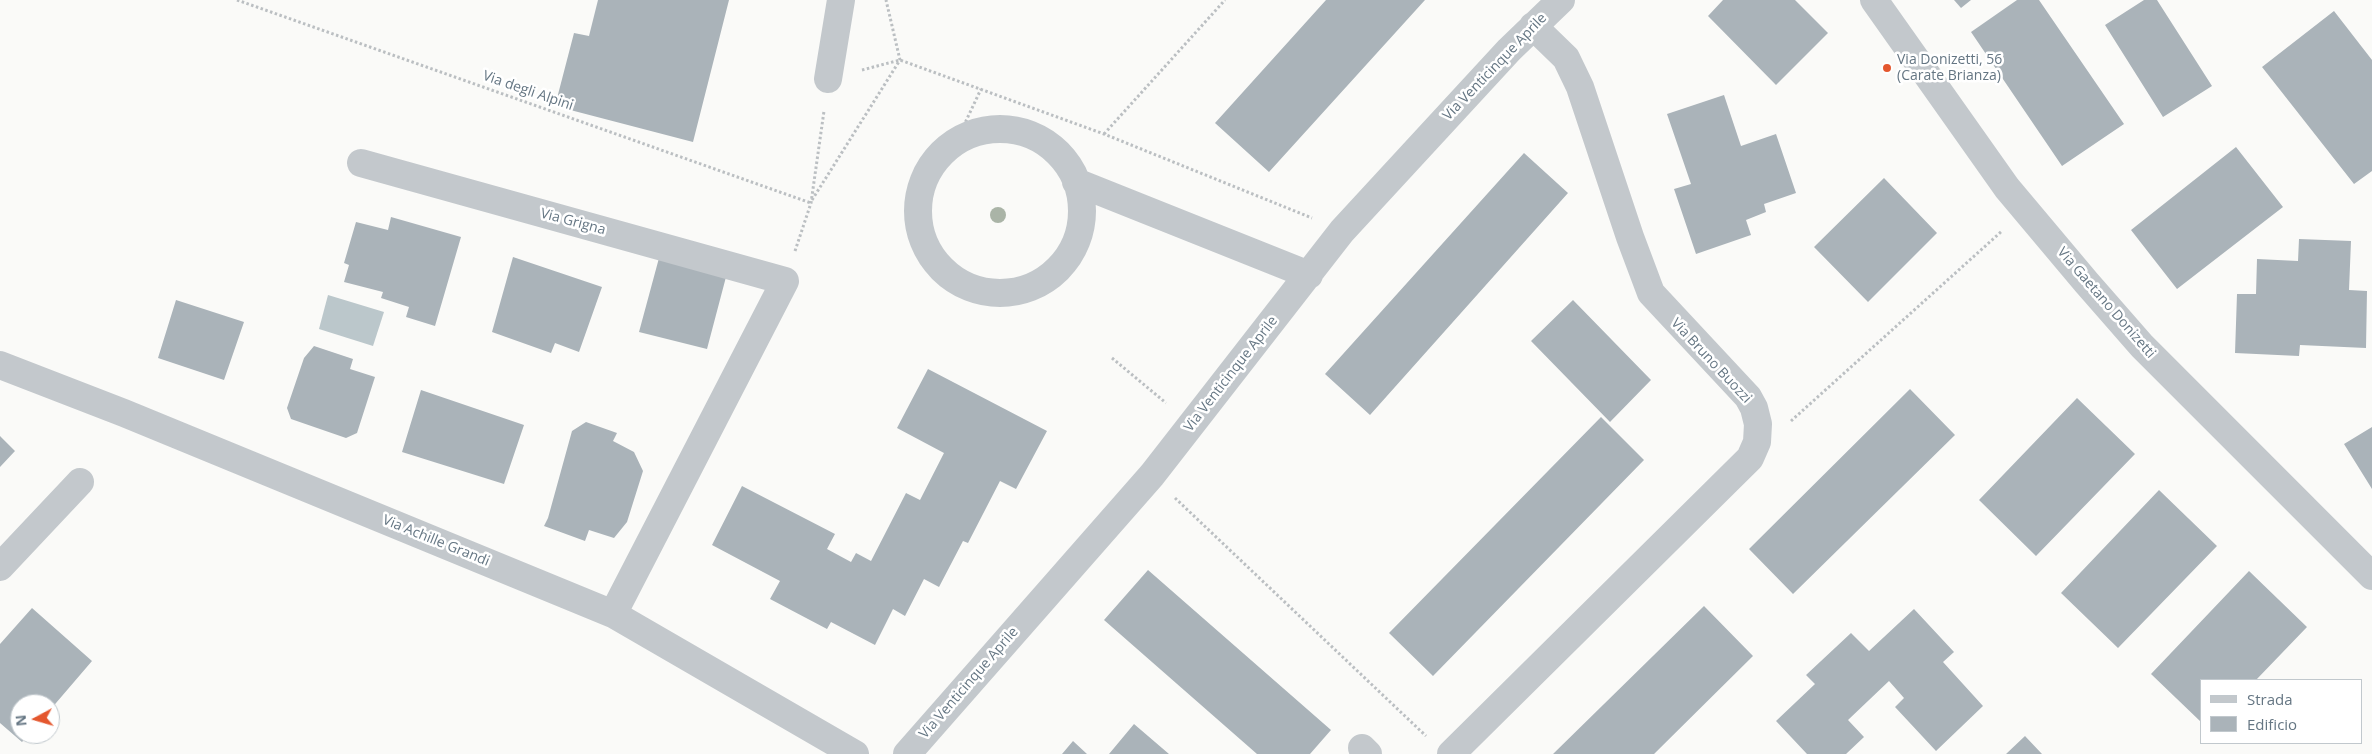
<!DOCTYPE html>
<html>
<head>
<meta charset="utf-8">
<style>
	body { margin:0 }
	#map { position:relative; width:2372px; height:754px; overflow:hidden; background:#fafaf8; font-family:"Open Sans",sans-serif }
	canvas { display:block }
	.legend { position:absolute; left:2200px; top:679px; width:162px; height:65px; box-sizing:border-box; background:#fff; border:1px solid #c1c8cd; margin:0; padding:6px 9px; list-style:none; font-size:15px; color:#657683 }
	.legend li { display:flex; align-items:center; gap:10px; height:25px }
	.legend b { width:25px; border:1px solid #c1c8cd }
	.north { position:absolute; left:10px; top:694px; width:50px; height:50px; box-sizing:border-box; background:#fff; border:1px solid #c1c8cd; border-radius:50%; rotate:264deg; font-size:14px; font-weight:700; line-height:20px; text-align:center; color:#657683 }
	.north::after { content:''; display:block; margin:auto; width:18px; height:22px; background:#e4572e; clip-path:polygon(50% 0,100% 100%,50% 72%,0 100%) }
</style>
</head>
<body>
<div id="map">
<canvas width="2372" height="754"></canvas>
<ul class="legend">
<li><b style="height:6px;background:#c3c8cc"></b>Strada</li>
<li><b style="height:14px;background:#aab3b9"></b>Edificio</li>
</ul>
<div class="north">N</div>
</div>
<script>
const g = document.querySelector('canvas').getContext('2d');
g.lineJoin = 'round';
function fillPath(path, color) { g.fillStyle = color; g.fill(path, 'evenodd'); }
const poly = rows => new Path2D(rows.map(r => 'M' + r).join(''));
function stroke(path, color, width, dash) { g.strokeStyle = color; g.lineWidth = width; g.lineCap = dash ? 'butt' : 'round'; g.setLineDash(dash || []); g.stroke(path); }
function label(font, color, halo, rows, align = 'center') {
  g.font = font + ' "Open Sans",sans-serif'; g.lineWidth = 5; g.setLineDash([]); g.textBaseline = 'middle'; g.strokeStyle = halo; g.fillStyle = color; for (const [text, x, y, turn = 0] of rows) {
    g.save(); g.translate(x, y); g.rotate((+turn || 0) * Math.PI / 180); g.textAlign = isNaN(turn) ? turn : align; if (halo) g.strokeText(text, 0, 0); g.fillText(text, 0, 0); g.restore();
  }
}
fillPath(poly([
	[328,295,384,312,373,346,319,329]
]), '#bbc7cb');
fillPath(poly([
	[598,0,729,0,693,142,555,106,574,33,589,36],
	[1326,0,1425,0,1269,172,1215,123],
	[1723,0,1795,0,1828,33,1776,85,1708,16],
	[1954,0,1971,0,1961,8],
	[2017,0,2039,0,2124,124,2062,166,1971,32],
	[2144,0,2157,0,2212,86,2163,117,2105,25],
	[2334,11,2372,60,2372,171,2354,184,2262,67],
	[1724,95,1741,146,1776,134,1796,193,1764,204,1766,212,1746,220,1751,235,1696,254,1674,189,1691,184,1667,114],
	[2236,147,2283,207,2177,289,2131,230],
	[1524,153,1568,193,1370,415,1325,374],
	[1884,178,1937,233,1868,302,1814,247],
	[391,217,461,237,435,326,406,317,409,307,381,298,383,292,344,282,349,265,344,263,356,222,388,230],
	[2299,239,2351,241,2349,290,2367,291,2366,348,2300,345,2299,356,2235,353,2237,294,2256,294,2257,259,2298,261],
	[513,257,602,287,579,352,555,343,551,353,492,332],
	[659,258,726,277,707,349,639,332],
	[176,300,244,322,224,380,158,358],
	[1573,300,1651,380,1610,422,1531,341],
	[314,346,353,359,350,369,375,377,357,433,346,438,291,419,287,408,304,358],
	[928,369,1047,431,1016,489,1000,481,968,543,963,541,939,587,924,579,905,616,893,609,875,645,831,622,827,629,770,599,780,581,712,545,742,486,835,534,827,549,851,562,856,553,871,561,906,493,920,500,944,453,897,428],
	[1910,389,1955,435,1793,594,1749,549],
	[421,390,524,425,504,484,402,452],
	[2077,398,2135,454,2036,556,1979,500],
	[1601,417,1644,460,1433,676,1389,633],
	[586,422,617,433,613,441,634,452,643,471,627,522,614,538,589,530,585,541,544,526,548,518,572,431],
	[2372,427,2372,489,2344,444],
	[0,436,15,451,0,467],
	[2159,490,2217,546,2118,648,2061,593],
	[1148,570,1331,730,1310,754,1257,754,1104,620],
	[2249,571,2307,627,2256,680,2201,680,2201,722,2151,674],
	[1704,606,1753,656,1654,754,1553,754],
	[32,608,92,661,50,710,50,704,20,704,20,734,29,734,22,742,0,723,0,644],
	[1914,609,1954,652,1943,662,1983,706,1936,751,1895,707,1904,698,1889,681,1848,720,1864,737,1846,754,1807,754,1776,721,1815,684,1806,675,1851,633,1869,651],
	[1134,724,1169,754,1109,754],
	[2025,736,2042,754,2006,754],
	[1073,741,1087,754,1062,754]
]), '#aab3b9');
stroke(poly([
	[237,0,811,203],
	[862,70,900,60,1104,134,1312,218],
	[1104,134,1225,0],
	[957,140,981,89],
	[812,200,900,60,886,0],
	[795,251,811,203,824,111],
	[1112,358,1166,403],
	[1791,421,2002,231],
	[1175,498,1426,736]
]), '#bbbfc2', 3, [2.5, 2.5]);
stroke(poly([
	[1874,0,2007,188,2086,282,2142,346,2372,576],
	[828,79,841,0],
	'918 211a82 82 0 1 1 164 0a82 82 0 1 1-164 0Z',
	[361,163,785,281,613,614],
	[1076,182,1309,275],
	[0,365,124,413,613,614,855,754],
	[0,567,80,482],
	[1362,748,1368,754],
	[907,754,1152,475,1342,231,1509,50,1561,0],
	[1451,754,1750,458,1757,442,1758,424,1754,408,1748,397,1651,293,1630,237,1580,87,1566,58,1533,26]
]), '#c3c8cc', 28);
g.fillStyle = '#aab4a7';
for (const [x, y] of [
	[998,215]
]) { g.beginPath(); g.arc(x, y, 8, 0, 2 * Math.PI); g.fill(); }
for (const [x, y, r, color] of [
	[1887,68,5,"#e4572e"]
]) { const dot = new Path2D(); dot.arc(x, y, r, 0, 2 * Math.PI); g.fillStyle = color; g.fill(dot); stroke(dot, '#fff', 2); }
label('14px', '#657683', '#fff', [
	["Via Donizetti, 56",1897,60],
	["(Carate Brianza)",1897,76]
], 'left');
label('14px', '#657683', '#fff', [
	["Via Venticinque Aprile",1495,67,-46],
	["Via degli Alpini",528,91,19],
	["Via Grigna",573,222,15],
	["Via Gaetano Donizetti",2106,303,49],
	["Via Bruno Buozzi",1711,361,47],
	["Via Venticinque Aprile",1231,374,-52],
	["Via Achille Grandi",436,541,22],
	["Via Venticinque Aprile",969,683,-49]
]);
</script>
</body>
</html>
